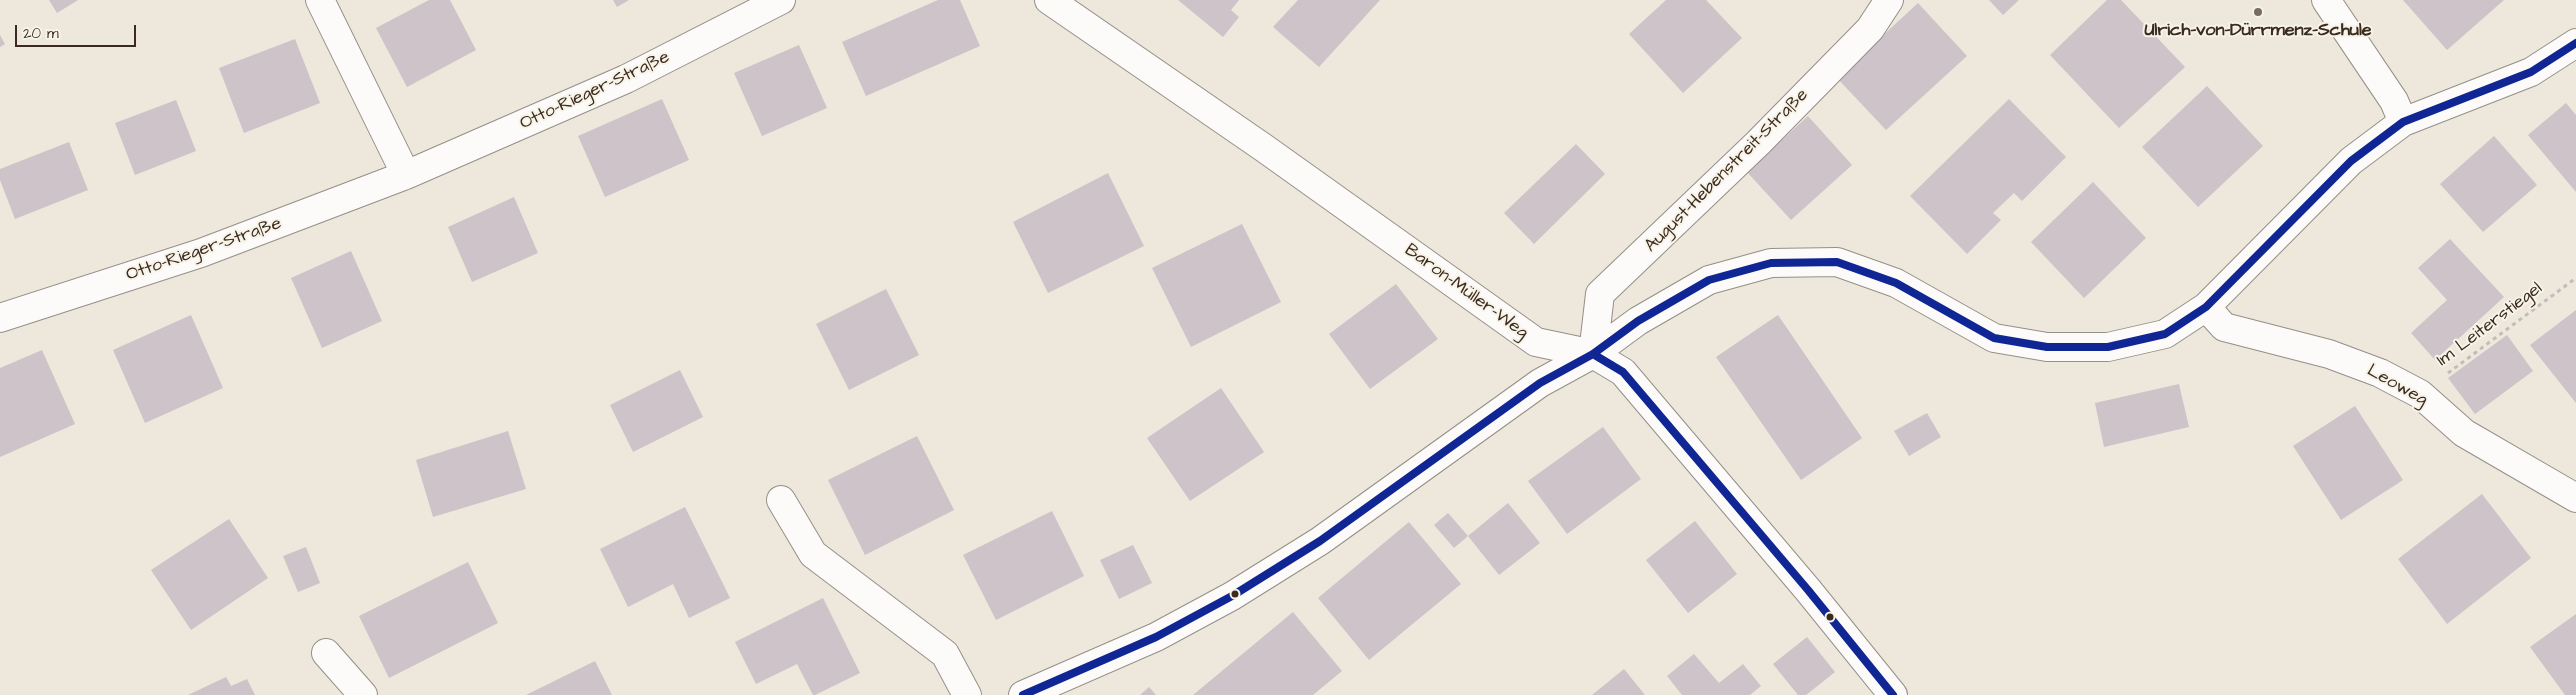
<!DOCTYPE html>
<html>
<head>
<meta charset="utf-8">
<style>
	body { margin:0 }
	#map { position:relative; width:2576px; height:695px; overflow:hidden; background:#ede7dc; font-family:"Architects Daughter",sans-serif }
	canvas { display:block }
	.scale { position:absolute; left:15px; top:25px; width:121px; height:22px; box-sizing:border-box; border:2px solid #3b2a1e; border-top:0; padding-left:6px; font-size:15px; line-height:18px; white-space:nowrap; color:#3b2a1e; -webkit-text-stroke:4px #f7f3e8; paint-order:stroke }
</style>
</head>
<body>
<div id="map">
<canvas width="2576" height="695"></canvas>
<div class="scale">20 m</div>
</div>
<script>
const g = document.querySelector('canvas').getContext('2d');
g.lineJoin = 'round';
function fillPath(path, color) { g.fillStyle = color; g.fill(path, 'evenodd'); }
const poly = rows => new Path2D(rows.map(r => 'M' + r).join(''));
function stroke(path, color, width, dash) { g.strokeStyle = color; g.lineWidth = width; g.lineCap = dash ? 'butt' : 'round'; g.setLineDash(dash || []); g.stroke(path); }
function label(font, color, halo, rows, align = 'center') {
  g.font = font + ' "Architects Daughter",sans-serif'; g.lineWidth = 4; g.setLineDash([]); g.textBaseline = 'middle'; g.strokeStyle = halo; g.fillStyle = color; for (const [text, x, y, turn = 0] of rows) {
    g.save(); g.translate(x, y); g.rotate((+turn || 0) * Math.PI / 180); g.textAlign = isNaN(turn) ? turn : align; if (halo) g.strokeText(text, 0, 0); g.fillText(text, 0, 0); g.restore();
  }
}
fillPath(poly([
	[49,0,78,0,57,13],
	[429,0,450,0,476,50,407,87,376,28],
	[613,0,629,0,617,7],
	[938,0,960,0,980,46,866,96,842,42],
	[1178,0,1239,0,1231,10,1239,17,1223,37],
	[1298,0,1380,0,1319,67,1273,27],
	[1666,0,1706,0,1742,38,1683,93,1629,34],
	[1989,0,2019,0,2003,15],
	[2107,0,2121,0,2185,67,2119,128,2050,55],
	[2403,0,2504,0,2447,50],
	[1918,3,1967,56,1886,130,1837,78],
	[0,35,5,44,0,47],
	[295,39,320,103,244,133,219,68],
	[799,45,827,108,762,136,734,73],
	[2207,86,2263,146,2198,207,2142,147],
	[662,99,689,160,605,197,578,136],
	[2009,99,2066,157,2022,201,2014,193,1993,213,2001,220,1967,254,1910,196],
	[176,100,196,151,135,175,115,123],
	[2566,103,2576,115,2576,192,2528,135],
	[1808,116,1852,165,1791,220,1747,172],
	[2494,136,2537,185,2483,232,2440,184],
	[69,142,88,190,15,219,0,180,0,169],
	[1576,144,1605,174,1534,244,1504,213],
	[1108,173,1144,246,1048,293,1013,222],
	[2093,182,2146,238,2084,298,2031,242],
	[514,197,538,253,472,282,448,227],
	[1242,224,1281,302,1191,347,1152,268],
	[2450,239,2504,297,2435,360,2411,333,2447,300,2418,268],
	[351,251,382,321,322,348,291,278],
	[1396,284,1438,339,1370,389,1329,334],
	[886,289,919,355,849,390,816,324],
	[2576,310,2576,403,2530,345],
	[191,315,223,388,145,423,113,350],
	[1778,315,1862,438,1801,480,1716,357],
	[2507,335,2533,371,2475,414,2448,378],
	[42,350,75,424,0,457,0,368],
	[680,370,703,417,633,452,610,405],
	[2179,384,2189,427,2104,447,2095,403],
	[1221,388,1264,452,1190,501,1147,438],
	[2355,406,2403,480,2341,520,2293,446],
	[1927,413,1941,437,1909,456,1894,431],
	[1603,427,1641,479,1567,534,1528,481],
	[508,431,526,489,433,517,416,460],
	[917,436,954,510,865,555,828,480],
	[2482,494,2531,558,2447,624,2398,559],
	[1508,503,1540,543,1499,575,1468,536],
	[685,507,730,598,689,618,673,584,628,607,600,549],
	[1052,511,1084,576,996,620,963,555],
	[1448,513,1468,536,1454,548,1434,525],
	[229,519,268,578,191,630,151,570],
	[1695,521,1737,574,1688,613,1646,560],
	[1409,522,1461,584,1369,660,1318,598],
	[1133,545,1152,583,1119,599,1100,560],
	[306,547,320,583,298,592,283,556],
	[468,562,498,623,389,678,359,616],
	[823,598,860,673,815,695,813,695,797,664,756,684,735,642],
	[1293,612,1342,671,1313,695,1193,695],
	[2576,614,2576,695,2565,695,2530,647],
	[1807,637,1835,672,1806,695,1798,695,1773,664],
	[1694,654,1719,683,1743,664,1761,686,1750,695,1682,695,1667,676],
	[595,661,612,695,526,695],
	[1624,669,1645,695,1592,695],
	[226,677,231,686,247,679,255,695,188,695],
	[1149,687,1156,695,1140,695]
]), '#cdc3c9');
const minor = poly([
	[320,0,406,175],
	[1049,0,1264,148,1536,342,1593,354,1623,372,1808,590,1893,695],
	[2326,0,2394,101,2403,122],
	[2206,307,2224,327,2329,354,2380,373,2420,394,2464,433,2576,498],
	[0,318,201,253,406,175,626,79,781,0],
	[1593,354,1600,294,1758,143,1870,29,1889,0],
	[781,500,813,554,945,654,967,695],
	[326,653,363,695],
	[1023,695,1156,637,1232,596,1320,541,1540,383,1593,354,1638,321,1709,280,1771,263,1837,262,1896,283,1994,338,2047,347,2108,347,2165,334,2206,307,2351,161,2403,122,2531,72,2576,43]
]);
stroke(minor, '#958f88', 30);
stroke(poly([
	[2448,373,2576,278]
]), '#c0bdba', 3, [4, 4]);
stroke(minor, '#fcfbfa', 28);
stroke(poly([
	[1593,354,1623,372,1808,590,1893,695],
	[1023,695,1156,637,1232,596,1320,541,1540,383,1593,354,1638,321,1709,280,1771,263,1837,262,1896,283,1994,338,2047,347,2108,347,2165,334,2206,307,2351,161,2403,122,2531,72,2576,43]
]), '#102694', 8);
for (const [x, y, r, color] of [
	[2258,12,5,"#796c60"],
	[1235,594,4.5,"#3b2a1e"],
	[1830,617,4.5,"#3b2a1e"]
]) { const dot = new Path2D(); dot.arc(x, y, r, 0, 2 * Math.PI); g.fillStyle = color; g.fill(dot); stroke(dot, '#f7f3e8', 2); }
label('bold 18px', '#3b2a1e', '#f7f3e8', [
	["Ulrich-von-Dürrmenz-Schule",2258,31]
]);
label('18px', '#3b2a1e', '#f7f3e8', [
	["Otto-Rieger-Straße",595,91,-25],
	["August-Hebenstreit-Straße",1727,171,-45],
	["Otto-Rieger-Straße",204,250,-19],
	["Baron-Müller-Weg",1466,292,36],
	["Im Leiterstiegel",2490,325,-37],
	["Leoweg",2397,386,29]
]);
</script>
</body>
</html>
